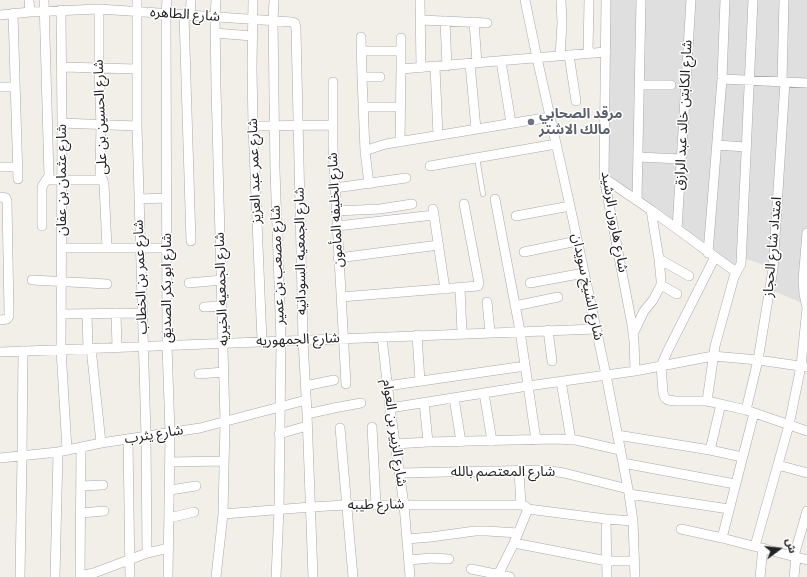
<!DOCTYPE html>
<html>
<head>
<meta charset="utf-8">
<style>
	body { margin:0 }
	#map { position:relative; width:807px; height:577px; overflow:hidden; background:#f2efe9; font-family:Signika,"Noto Sans Arabic",sans-serif }
	canvas { display:block }
	.north { position:absolute; left:759px; top:529px; width:40px; height:40px; -webkit-text-stroke:3px #fff; paint-order:stroke; rotate:75deg; font-size:11px; font-weight:700; line-height:16px; text-align:center; color:#222 }
	.north::after { content:''; display:block; margin:auto; width:14px; height:18px; background:#222; clip-path:polygon(50% 0,100% 100%,50% 72%,0 100%) }
</style>
</head>
<body>
<div id="map">
<canvas width="807" height="577"></canvas>
<div class="north">ش</div>
</div>
<script>
const g = document.querySelector('canvas').getContext('2d');
g.lineJoin = 'round';
function fillPath(path, color) { g.fillStyle = color; g.fill(path, 'evenodd'); }
const poly = rows => new Path2D(rows.map(r => 'M' + r).join(''));
function stroke(path, color, width, dash) { g.strokeStyle = color; g.lineWidth = width; g.lineCap = dash ? 'butt' : 'round'; g.setLineDash(dash || []); g.stroke(path); }
function label(font, color, halo, rows, align = 'center') {
  g.font = font + ' Signika,"Noto Sans Arabic",sans-serif'; g.lineWidth = 3; g.setLineDash([]); g.textBaseline = 'middle'; g.strokeStyle = halo; g.fillStyle = color; for (const [text, x, y, turn = 0] of rows) {
    g.save(); g.translate(x, y); g.rotate((+turn || 0) * Math.PI / 180); g.textAlign = isNaN(turn) ? turn : align; if (halo) g.strokeText(text, 0, 0); g.fillText(text, 0, 0); g.restore();
  }
}
fillPath(poly([
	[609,0,807,0,807,297,804,304,772,290,776,269,740,257,736,269,606,175]
]), '#e0dfdf');
const service = poly([
	[477,158,483,194]
]);
const minor = poly([
	[29,0,30,12],
	[137,0,137,126,146,436,147,553],
	[167,0,166,14,167,345,170,433,168,577],
	[216,0,215,17,216,88,225,422,223,514,216,577],
	[253,0,252,68,253,126,262,341],
	[274,0,273,21,275,170,281,341,279,510,276,577],
	[420,0,421,68],
	[525,0,537,58,570,206,606,375,629,494,633,521,635,577],
	[606,0,604,178,632,325,634,341,635,371],
	[99,9,99,68,101,125,100,174,104,184,107,248],
	[61,10,62,123,61,349,67,450],
	[13,13,18,179],
	[0,15,30,12,99,9,292,22,295,23,296,29,303,340,307,414,313,577],
	[184,15,191,241],
	[190,16,191,0],
	[421,20,487,23],
	[445,21,447,66],
	[474,22,477,63],
	[215,33,252,36],
	[361,37,362,77,365,151,369,184],
	[361,51,401,51],
	[588,54,589,0],
	[569,55,576,101],
	[560,56,562,23,561,0],
	[501,61,511,123],
	[470,64,476,129],
	[62,67,137,69],
	[435,67,438,135],
	[401,69,606,52],
	[362,77,380,77],
	[722,79,807,83],
	[333,82,333,148,346,384],
	[782,82,784,0],
	[639,85,671,85],
	[0,87,15,87],
	[363,107,401,107],
	[62,123,137,126],
	[253,126,333,125],
	[400,142,401,69,401,38],
	[717,145,746,147],
	[365,151,376,147,386,144,550,117],
	[638,157,681,159],
	[430,166,556,144],
	[0,167,17,167],
	[604,178,651,210,736,272],
	[46,180,103,180],
	[335,188,406,178],
	[0,197,6,198,7,201,9,313,9,316,7,319,0,320],
	[139,199,167,198],
	[495,199,520,331,536,440],
	[637,200,641,0],
	[433,209,445,289],
	[336,211,380,209,412,204],
	[516,216,570,206],
	[42,226,42,188,43,185,49,176,44,0],
	[337,226,434,215],
	[677,229,691,0],
	[61,248,167,248],
	[524,252,577,241],
	[708,253,722,79,725,0],
	[715,257,668,350,661,366,663,393,665,398,668,400,675,401,707,401,716,403,746,410,807,431],
	[338,258,439,245],
	[659,259,689,276],
	[32,280,107,284],
	[189,283,222,280],
	[530,283,584,273],
	[661,285,677,294],
	[460,288,462,333],
	[341,297,478,286,479,283,464,204],
	[487,302,490,332],
	[515,306,558,297],
	[204,307,222,306],
	[116,313,117,347],
	[61,314,143,313],
	[87,314,88,348],
	[548,330,552,361],
	[633,334,644,311,653,300,661,285,661,280,659,259,651,210],
	[417,335,420,381],
	[382,337,390,408,404,505,410,577],
	[91,348,101,443],
	[0,352,596,329],
	[199,374,224,372],
	[561,381,571,440],
	[305,386,334,380],
	[387,386,525,366],
	[484,393,492,441],
	[454,398,461,442],
	[707,401,715,346,734,277,741,264,753,0],
	[424,402,428,442],
	[390,408,528,386,635,371,713,356,758,360,807,367],
	[746,410,758,360,773,269,785,82],
	[307,414,334,408,361,403],
	[372,427,376,505],
	[340,428,353,577],
	[279,434,307,426],
	[617,435,710,450,742,457],
	[128,439,130,577],
	[395,444,428,442,555,439,576,440,620,450],
	[710,450,721,404],
	[0,458,58,452,101,443,200,428,306,400],
	[170,462,224,461],
	[623,463,735,484],
	[778,465,807,473],
	[519,471,521,505],
	[400,473,545,470,564,473,628,489],
	[81,486,103,485],
	[170,490,196,486],
	[629,494,729,509],
	[528,509,606,519,633,521],
	[81,513,104,511],
	[223,514,311,507,346,505,521,505,525,506,528,509],
	[169,518,194,512],
	[606,519,607,577],
	[681,529,722,538,807,560],
	[722,538,754,413],
	[407,539,431,537,475,531,487,531,518,533],
	[514,543,607,561,634,561],
	[755,546,789,425,801,366,807,308,804,294,803,280,807,233],
	[794,556,807,511],
	[409,560,431,558,449,559],
	[471,569,510,577],
	[80,576,94,573,147,553,169,548],
	[20,577,22,456,23,351],
	[55,577,58,452],
	[80,577,81,447],
	[497,577,514,543,528,509],
	[760,577,763,548],
	[794,577,796,557]
]);
stroke(service, '#a9a9a9', 5.5);
stroke(minor, '#a9a9a9', 10);
stroke(service, '#fff', 4.5);
stroke(minor, '#fff', 9);
for (const [x, y, r, color] of [
	[531,122,4,"#6b7280"]
]) { const dot = new Path2D(); dot.arc(x, y, r, 0, 2 * Math.PI); g.fillStyle = color; g.fill(dot); stroke(dot, '#fff', 1.5); }
label('14px', '#222', '#fff', [
	["شارع الطاهره",185,15,4],
	["شارع الكابتن خالد عبد الرازق",684,115,-87],
	["شارع الحسين بن على",101,117,-92],
	["شارع عمر عبد العزيز",255,171,-92],
	["شارع عثمان بن عفان",62,180,-90],
	["شارع الخليفه المأمون",336,210,-93],
	["شارع هارون الرشيد",614,222,80],
	["امتداد شارع الحجاز",773,247,-85],
	["شارع الجمعيه السودانيه",301,251,-91],
	["شارع مصعب بن عمير",278,265,-92],
	["شارع عمر بن الخطاب",141,277,-92],
	["شارع الشيخ سويدان",587,287,78],
	["شارع ابو بكر الصديق",167,288,-90],
	["شارع الجمعيه الخيريه",222,289,-92],
	["شارع الجمهوريه",298,340,-2],
	["شارع الزبير بن العوام",394,433,82],
	["شارع يثرب",154,435,-9],
	["شارع المعتصم بالله",503,472],
	["شارع طيبه",376,505,-1]
]);
label('bold 14px', '#5b616d', '#fff', [
	["مرقد الصحابي",539,114],
	["مالك الاشتر",539,130]
], 'left');
</script>
</body>
</html>
